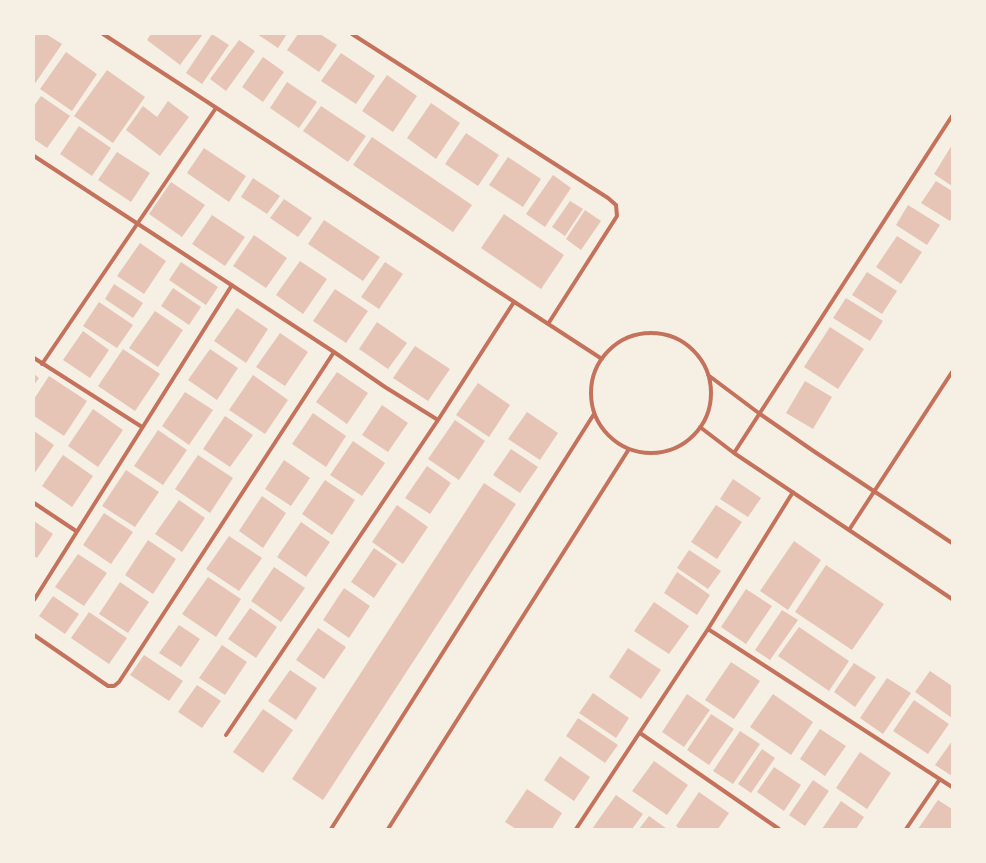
<!DOCTYPE html>
<html>
<head>
<meta charset="utf-8">
<style>
	body { margin:0 }
	#map { position:relative; width:986px; height:863px; overflow:hidden; background:#f6efe4; font-family:Barlow,sans-serif }
	canvas { display:block }
	.frame { position:absolute; inset:0; border:35px solid #f6efe4; pointer-events:none }
</style>
</head>
<body>
<div id="map">
<canvas width="986" height="863"></canvas>
<div class="frame"></div>
</div>
<script>
const g = document.querySelector('canvas').getContext('2d');
g.lineJoin = 'round';
function fillPath(path, color) { g.fillStyle = color; g.fill(path, 'evenodd'); }
const poly = rows => new Path2D(rows.map(r => 'M' + r).join(''));
function stroke(path, color, width, dash) { g.strokeStyle = color; g.lineWidth = width; g.lineCap = dash ? 'butt' : 'round'; g.setLineDash(dash || []); g.stroke(path); }
fillPath(poly([
	[36,34,46,34,62,44,34,85,34,36,35,36],
	[151,34,203,34,180,65,147,40],
	[212,34,229,45,202,84,186,73],
	[257,34,287,34,278,48],
	[298,34,320,34,337,45,319,72,287,50],
	[239,40,255,51,226,91,210,79],
	[66,52,97,74,72,111,40,89],
	[341,53,375,76,356,104,321,81],
	[263,57,284,72,263,102,242,87],
	[107,70,145,97,113,143,74,116],
	[387,75,417,96,393,132,362,111],
	[287,82,317,102,299,128,270,108],
	[41,96,70,116,47,148,34,139,34,106],
	[168,101,189,117,160,156,126,130,143,106,157,117],
	[431,103,460,123,436,159,407,138],
	[321,106,366,136,348,162,303,131],
	[79,126,111,148,92,176,60,154],
	[466,133,499,155,478,186,445,164],
	[372,137,472,205,453,232,353,165],
	[952,145,952,186,934,174],
	[204,148,246,176,229,202,187,173],
	[117,152,150,173,131,202,98,180],
	[508,157,541,179,523,207,489,185],
	[553,175,571,188,545,227,526,214],
	[253,178,280,196,267,214,241,197],
	[936,181,952,191,952,217,950,221,921,203],
	[171,182,205,205,182,237,149,214],
	[284,199,312,218,298,237,270,218],
	[570,201,583,209,565,236,552,227],
	[908,205,940,225,927,245,896,225],
	[585,210,601,221,581,250,566,239],
	[504,214,564,255,541,289,481,248],
	[212,215,245,237,225,266,192,244],
	[324,220,380,257,363,281,308,244],
	[254,235,287,258,266,288,233,266],
	[897,236,922,252,901,284,876,267],
	[140,243,166,261,144,294,117,276],
	[300,261,327,279,303,314,276,295],
	[181,262,218,287,206,305,169,280],
	[385,262,403,274,379,309,361,297],
	[867,272,897,291,882,314,852,295],
	[114,284,143,303,133,318,105,299],
	[173,288,201,307,189,325,161,306],
	[335,289,368,311,346,343,313,321],
	[846,298,883,321,870,341,833,318],
	[99,302,133,325,117,348,83,326],
	[237,308,268,329,246,363,214,341],
	[155,311,183,330,158,367,129,348],
	[377,322,407,343,388,369,359,349],
	[830,327,864,349,838,389,804,367],
	[83,331,109,350,90,378,63,360],
	[280,333,308,352,285,386,256,367],
	[415,346,450,369,428,401,393,378],
	[123,349,160,374,135,411,98,386],
	[210,349,238,368,217,400,188,380],
	[337,372,368,393,347,424,316,402],
	[34,374,39,378,34,385],
	[253,375,288,400,265,434,229,410],
	[49,376,87,401,64,436,34,416,34,399],
	[805,381,832,397,813,429,786,413],
	[478,383,510,405,489,437,456,415],
	[185,392,213,410,189,445,162,426],
	[382,405,408,423,388,452,362,435],
	[93,409,123,430,98,467,68,446],
	[527,412,558,433,540,460,508,439],
	[313,413,346,436,326,467,292,444],
	[225,416,253,435,230,467,203,449],
	[455,420,485,441,459,480,428,459],
	[158,430,187,450,163,485,134,466],
	[34,431,54,445,34,474],
	[353,441,385,463,362,496,330,475],
	[511,449,538,467,520,493,493,475],
	[63,455,93,476,72,507,42,486],
	[198,455,233,478,210,513,175,489],
	[284,460,310,478,291,506,265,489],
	[427,466,451,483,430,514,405,498],
	[126,470,159,492,135,527,102,506],
	[733,479,761,498,748,517,720,499],
	[325,480,355,500,332,535,302,514],
	[484,483,516,504,323,800,292,779],
	[262,496,286,513,263,548,239,531],
	[179,500,205,518,182,552,155,534],
	[397,505,428,527,403,564,372,542],
	[716,505,742,522,717,559,691,542],
	[104,513,133,532,111,564,83,545],
	[34,521,53,534,37,558,34,556],
	[301,522,330,542,306,577,277,557],
	[229,536,262,558,239,591,206,569],
	[148,540,176,559,153,594,125,575],
	[794,541,821,560,788,610,760,591],
	[374,548,397,564,374,598,351,582],
	[689,550,721,571,708,589,677,568],
	[78,554,107,573,84,606,55,587],
	[826,565,884,604,852,650,795,612],
	[274,567,305,588,281,622,251,601],
	[677,572,710,595,697,615,664,593],
	[208,577,241,599,216,637,182,614],
	[120,582,149,602,128,633,99,614],
	[344,588,370,606,349,638,323,620],
	[746,589,772,606,746,644,721,627],
	[53,596,79,614,65,634,39,616],
	[654,602,689,626,669,654,634,631],
	[250,608,277,627,256,658,228,639],
	[782,610,798,620,770,660,755,650],
	[89,612,127,638,109,664,71,638],
	[179,625,200,639,181,667,159,653],
	[799,627,849,661,829,691,778,656],
	[318,628,346,647,324,679,296,660],
	[222,645,247,662,225,695,199,678],
	[628,648,661,670,641,699,609,677],
	[144,655,183,681,169,701,130,675],
	[731,662,760,681,734,719,705,700],
	[854,663,876,677,855,707,834,692],
	[290,670,317,688,296,720,268,701],
	[930,671,952,686,952,718,915,692],
	[887,678,911,693,883,734,860,718],
	[197,685,221,701,202,728,178,712],
	[593,693,629,718,616,738,579,713],
	[687,694,710,710,684,747,662,732],
	[773,694,813,722,791,755,750,727],
	[914,700,949,724,928,754,893,731],
	[263,709,293,730,263,773,233,752],
	[711,714,734,729,709,765,687,750],
	[578,718,618,745,605,763,566,736],
	[820,729,846,746,825,776,800,759],
	[740,731,760,744,733,784,713,771],
	[952,741,952,776,935,765],
	[762,749,775,758,751,793,738,784],
	[860,752,891,773,867,809,836,788],
	[560,756,590,777,574,801,544,780],
	[654,761,688,785,667,815,632,791],
	[774,767,801,785,784,811,757,792],
	[813,780,829,791,805,826,789,815],
	[527,789,562,813,552,829,516,829,505,822],
	[699,792,729,813,718,829,680,829,676,826],
	[616,795,643,814,632,829,592,829],
	[938,800,952,809,952,829,918,829],
	[841,801,864,817,856,829,822,829],
	[649,816,667,829,639,829]
]), '#e6c5b7');
stroke(poly([
	[103,34,602,359],
	[352,34,608,198,616,205,617,216,548,324],
	[34,156,334,352,385,387,438,420,226,735],
	'591 393a60 60 0 1 1 120 0a60 60 0 1 1-120 0Z',
	[34,358,142,427],
	[42,364,216,108],
	[708,375,760,414,812,450,952,543],
	[438,420,514,302],
	[700,427,734,453,952,599],
	[734,453,952,116],
	[34,503,76,531],
	[849,530,952,372],
	[34,600,232,285],
	[708,629,793,492],
	[34,635,108,686,114,686,119,682,334,352],
	[640,733,779,829],
	[331,829,594,414],
	[388,829,629,449],
	[576,829,708,629,952,787],
	[906,829,940,779]
]), '#c5725c', 4);
</script>
</body>
</html>
